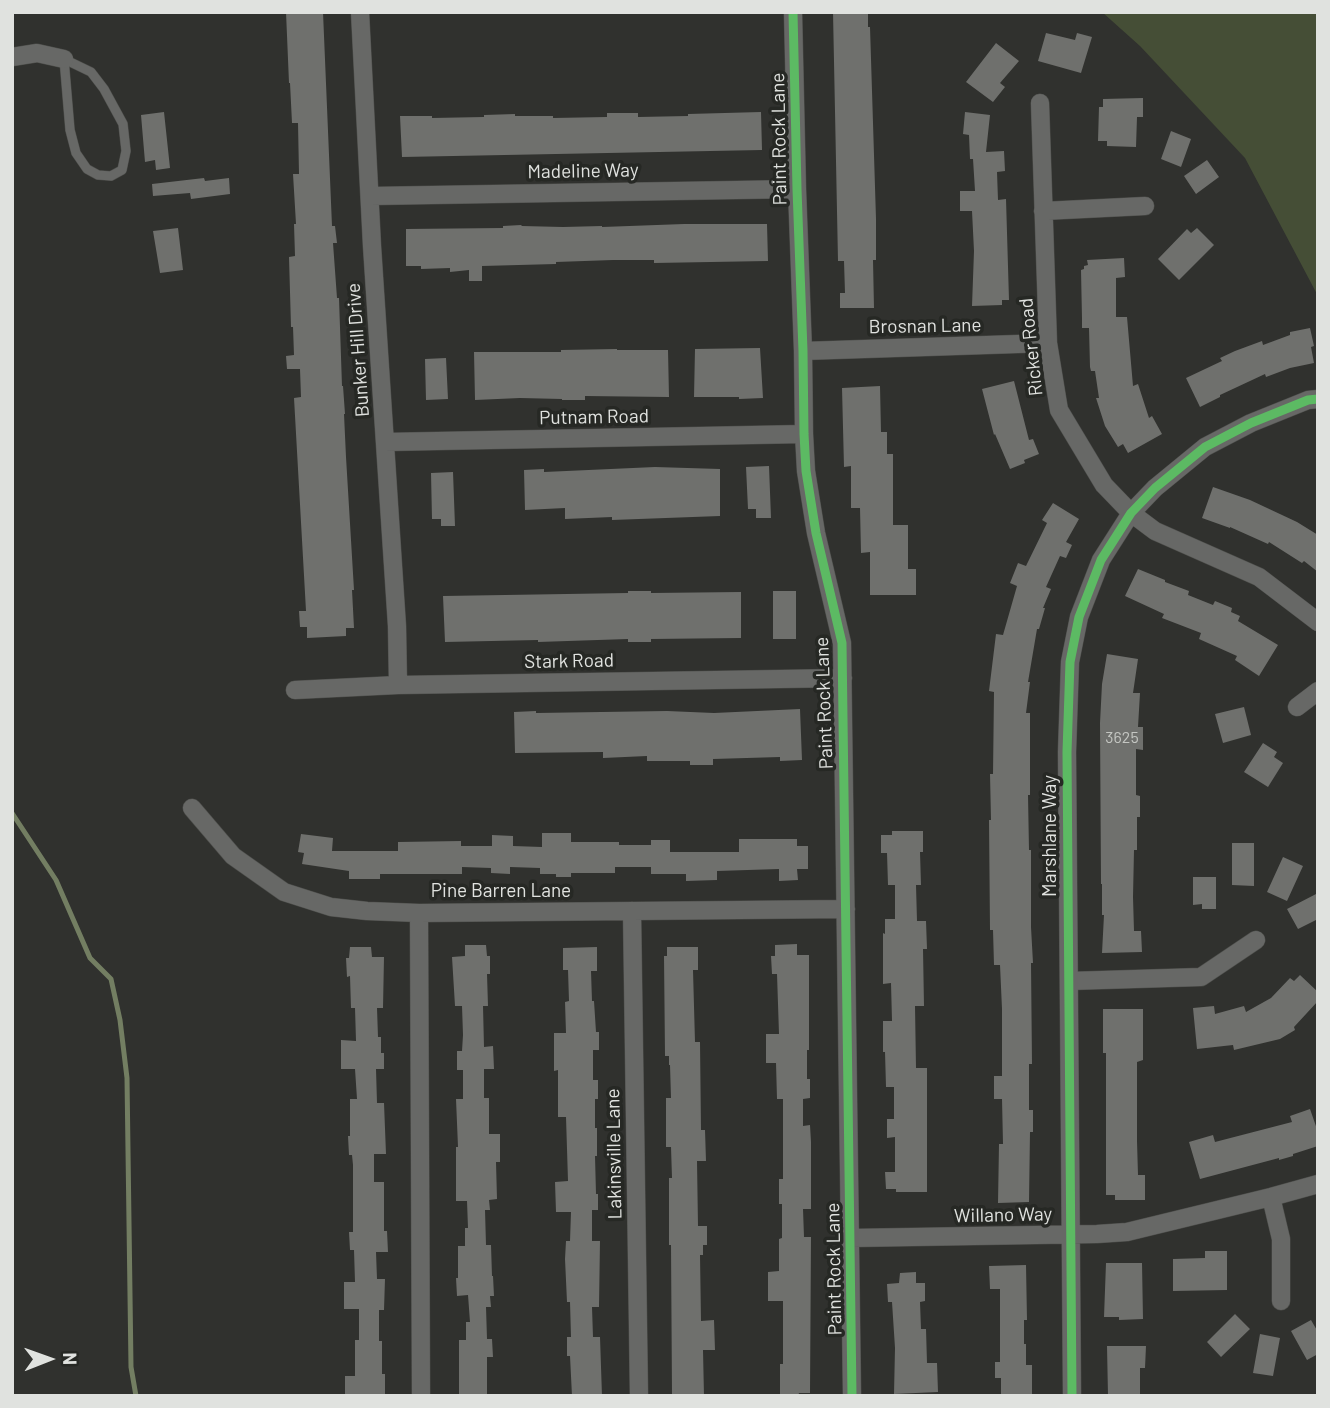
<!DOCTYPE html>
<html>
<head>
<meta charset="utf-8">
<style>
	body { margin:0 }
	#map { position:relative; width:1330px; height:1408px; overflow:hidden; background:#30312e; font-family:Barlow,sans-serif }
	canvas { display:block }
	.frame { position:absolute; inset:0; border:14px solid #e0e2df; pointer-events:none }
	.north { position:absolute; left:14px; top:1324px; width:70px; height:70px; -webkit-text-stroke:5px #262824; paint-order:stroke; rotate:89deg; font-size:19px; font-weight:700; line-height:28px; text-align:center; color:#e0e2df }
	.north::after { content:''; display:block; margin:auto; width:24px; height:32px; background:#e0e2df; clip-path:polygon(50% 0,100% 100%,50% 72%,0 100%) }
</style>
</head>
<body>
<div id="map">
<canvas width="1330" height="1408"></canvas>
<div class="frame"></div>
<div class="north">N</div>
</div>
<script>
const g = document.querySelector('canvas').getContext('2d');
g.lineJoin = 'round';
function fillPath(path, color) { g.fillStyle = color; g.fill(path, 'evenodd'); }
const poly = rows => new Path2D(rows.map(r => 'M' + r).join(''));
function stroke(path, color, width, dash) { g.strokeStyle = color; g.lineWidth = width; g.lineCap = dash ? 'butt' : 'round'; g.setLineDash(dash || []); g.stroke(path); }
function label(font, color, halo, rows, align = 'center') {
  g.font = font + ' Barlow,sans-serif'; g.lineWidth = 7; g.setLineDash([]); g.textBaseline = 'middle'; g.strokeStyle = halo; g.fillStyle = color; for (const [text, x, y, turn = 0] of rows) {
    g.save(); g.translate(x, y); g.rotate((+turn || 0) * Math.PI / 180); g.textAlign = isNaN(turn) ? turn : align; if (halo) g.strokeText(text, 0, 0); g.fillText(text, 0, 0); g.restore();
  }
}
fillPath(poly([
	[1102,12,1318,12,1318,296,1245,158,1140,46]
]), '#454e36');
stroke(poly([
	[12,813,56,880,90,958,111,979,120,1020,127,1078,131,1367,136,1396]
]), '#737e62', 5);
fillPath(poly([
	[286,12,323,12,332,226,335,226,337,243,333,243,337,298,339,298,342,386,343,386,345,414,344,414,346,457,354,590,352,590,354,628,346,628,346,636,307,638,307,627,300,627,299,611,306,611,294,398,301,397,300,369,287,369,286,356,294,355,293,327,291,327,289,257,295,256,294,224,296,224,293,174,299,174,298,123,292,123,290,83,289,83],
	[833,12,868,12,868,27,870,27,876,219,876,260,873,260,874,308,840,308,840,293,845,293,844,261,838,261],
	[1046,33,1075,40,1077,33,1092,37,1081,73,1038,61],
	[996,43,1019,61,1000,83,1005,87,993,102,966,82],
	[1143,98,1143,117,1137,117,1136,147,1107,146,1107,141,1098,141,1099,107,1103,107,1103,99],
	[164,112,170,168,156,170,155,160,145,162,141,115],
	[761,112,762,150,402,157,400,116,432,116,432,118,484,117,484,115,515,114,515,116,553,116,553,118,607,117,607,113,638,113,638,117,688,116,688,114],
	[965,112,990,115,986,152,1004,151,1005,171,997,172,998,200,1006,199,1009,300,1002,300,1002,305,972,306,974,251,972,211,960,211,960,191,975,191,973,159,970,159,969,135,963,134],
	[1171,131,1191,139,1181,167,1161,159],
	[1207,160,1219,177,1196,194,1184,176],
	[204,178,205,181,229,178,230,194,191,199,190,193,153,196,152,184],
	[684,224,767,224,768,261,654,263,654,260,613,260,556,262,556,264,482,266,482,281,469,281,469,270,450,272,450,268,421,269,421,266,406,266,406,229,503,228,503,226,521,225,522,226,563,227,602,226,602,227],
	[178,228,183,270,160,273,153,231],
	[1197,228,1214,245,1179,280,1158,259,1187,229,1191,233],
	[1124,258,1125,277,1116,278,1116,317,1127,317,1133,386,1138,384,1149,418,1152,416,1162,434,1128,453,1123,444,1118,447,1105,426,1096,398,1099,398,1095,371,1091,371,1090,367,1089,328,1082,328,1082,319,1081,270,1084,269,1084,266,1088,265,1087,260],
	[1310,328,1314,346,1311,347,1314,363,1290,368,1266,377,1265,374,1220,395,1220,397,1200,407,1186,378,1222,361,1220,358,1235,351,1262,341,1263,345,1290,335,1290,332],
	[760,348,763,398,739,399,739,397,694,397,695,349],
	[617,349,617,350,668,350,669,397,585,396,585,400,562,400,562,399,520,398,475,400,474,352,561,352,561,350],
	[446,358,448,399,426,400,425,359],
	[1014,381,1029,440,1033,439,1039,454,1024,460,1025,463,1010,469,995,434,994,435,982,389],
	[880,386,881,432,887,432,887,454,893,454,893,525,908,525,908,569,916,569,916,595,870,595,870,552,861,553,860,508,851,508,851,466,844,467,842,388],
	[769,466,771,518,756,518,756,509,748,509,746,467],
	[655,467,720,469,720,516,612,520,612,517,565,519,565,508,525,510,524,470,544,469,544,472],
	[453,472,455,526,441,526,441,519,432,519,431,473],
	[1213,487,1250,500,1297,522,1318,535,1318,572,1304,561,1302,563,1269,542,1268,544,1230,527,1230,528,1202,518],
	[1053,503,1079,519,1066,542,1072,545,1066,558,1060,556,1046,587,1051,589,1043,608,1045,608,1039,629,1037,629,1028,682,1030,682,1026,713,1030,713,1030,795,1028,795,1029,850,1031,850,1031,927,1033,963,1031,963,1032,1064,1029,1064,1029,1110,1033,1110,1033,1132,1030,1132,1029,1202,998,1203,999,1144,1003,1144,1002,1099,994,1099,994,1076,1002,1076,1002,1009,1000,965,994,965,993,930,990,930,989,820,991,820,990,774,993,774,994,692,989,691,996,634,1003,635,1017,586,1010,583,1018,563,1026,566,1047,523,1042,520],
	[1138,569,1165,580,1165,582,1189,591,1188,595,1213,605,1215,601,1232,608,1231,612,1240,616,1238,621,1278,645,1259,676,1235,660,1237,656,1199,639,1201,633,1162,618,1164,614,1125,596],
	[628,591,651,591,651,593,741,592,741,638,651,639,651,642,628,642,628,639,538,642,538,640,445,642,443,596,628,593],
	[773,591,796,591,796,639,773,639],
	[1107,654,1138,659,1133,693,1140,693,1138,727,1143,727,1143,750,1136,749,1136,795,1140,796,1140,817,1137,817,1137,850,1134,850,1133,897,1134,931,1141,931,1142,952,1102,953,1104,915,1102,915,1102,884,1101,884,1100,723,1102,684],
	[1244,707,1251,735,1223,743,1215,714],
	[800,709,802,760,780,761,780,757,713,759,713,765,690,765,690,761,647,761,647,756,603,758,603,752,515,753,514,712,536,711,536,713,667,711,714,713],
	[1263,743,1277,752,1274,757,1283,763,1268,787,1244,772],
	[892,831,923,831,923,852,920,852,921,885,916,885,917,921,926,921,927,949,923,949,924,1006,915,1006,916,1068,927,1068,927,1192,896,1192,896,1189,886,1189,885,1172,895,1172,895,1137,887,1138,887,1119,894,1119,894,1087,886,1087,885,1052,883,1052,883,1021,892,1021,891,983,883,984,883,933,885,934,885,919,895,919,895,885,888,885,887,853,881,853,881,835,892,835],
	[542,833,571,833,571,842,619,842,619,845,651,845,651,840,670,840,670,852,739,852,739,839,797,839,797,846,808,846,808,869,797,869,798,880,779,881,779,869,717,871,717,880,686,881,686,874,651,874,651,867,615,867,615,873,571,873,571,877,556,877,556,874,540,874,540,868,510,867,510,874,491,873,491,868,462,867,462,874,380,874,380,879,349,879,349,871,302,864,304,853,298,852,301,834,333,838,332,851,398,851,398,842,461,841,461,846,492,846,492,835,513,836,513,846,542,847],
	[1232,843,1254,843,1254,886,1232,885],
	[1283,857,1303,866,1287,901,1267,892],
	[1193,877,1216,877,1216,909,1202,909,1202,904,1193,905],
	[1318,893,1318,919,1298,929,1287,909],
	[797,944,797,955,809,955,809,1050,807,1050,807,1079,810,1079,810,1098,803,1099,803,1126,810,1125,811,1142,811,1209,803,1209,804,1237,811,1237,810,1393,799,1393,798,1396,780,1396,780,1364,783,1364,783,1301,768,1301,768,1272,779,1271,779,1239,782,1238,782,1204,779,1204,779,1179,783,1179,783,1099,777,1099,776,1063,766,1063,766,1034,779,1034,777,974,772,974,771,956,775,956,775,945],
	[465,945,486,945,487,956,490,956,490,974,487,974,488,1006,483,1006,484,1047,493,1046,494,1069,484,1069,484,1098,489,1098,489,1134,500,1134,500,1162,496,1162,497,1199,489,1200,490,1210,485,1210,486,1245,491,1245,492,1276,493,1276,494,1296,490,1296,491,1307,486,1307,487,1339,492,1339,493,1357,487,1357,487,1396,459,1396,459,1340,466,1340,466,1322,470,1322,468,1295,457,1296,456,1278,458,1278,458,1246,465,1246,465,1228,468,1228,467,1201,456,1201,456,1147,458,1147,456,1099,463,1099,463,1070,457,1070,457,1051,462,1051,463,1035,462,1006,455,1006,452,957,465,956],
	[350,947,371,947,372,957,384,957,383,1008,377,1008,378,1037,381,1037,381,1053,384,1053,384,1069,376,1069,377,1103,384,1103,386,1154,374,1154,374,1182,384,1182,384,1231,387,1231,388,1252,376,1252,377,1279,385,1279,384,1310,379,1310,379,1341,382,1341,382,1374,385,1374,385,1396,345,1396,345,1376,355,1376,355,1340,359,1340,359,1309,344,1309,344,1282,355,1282,354,1250,350,1250,349,1232,353,1232,353,1165,352,1155,349,1155,348,1136,350,1136,350,1099,357,1099,355,1069,341,1069,341,1040,356,1041,355,1008,351,1008,350,976,347,977,346,958,349,958],
	[597,947,597,971,591,971,592,1001,594,1001,596,1032,599,1032,599,1050,593,1050,593,1080,598,1080,598,1099,595,1099,595,1128,597,1128,597,1156,595,1156,596,1194,598,1194,598,1210,592,1210,592,1241,600,1241,599,1307,592,1307,593,1337,600,1337,602,1396,572,1396,570,1356,567,1356,567,1337,571,1337,570,1302,567,1302,565,1259,566,1241,570,1241,571,1212,556,1212,555,1182,568,1181,566,1117,558,1117,558,1070,554,1071,554,1033,566,1033,565,1002,569,1001,568,970,563,970,563,948],
	[667,947,698,947,698,970,693,970,695,1042,700,1042,701,1130,705,1130,706,1161,697,1161,698,1226,707,1226,707,1245,703,1245,703,1255,700,1255,701,1321,714,1320,715,1350,703,1350,704,1396,672,1396,671,1245,669,1245,669,1178,672,1178,671,1147,666,1147,666,1098,671,1098,670,1065,669,1065,669,1056,665,1056,664,956,667,956],
	[1300,975,1318,992,1318,1001,1294,1027,1295,1030,1280,1039,1234,1050,1233,1045,1197,1049,1193,1008,1214,1006,1215,1014,1244,1006,1246,1012,1271,998,1290,978,1294,981],
	[1103,1009,1143,1009,1143,1060,1137,1062,1137,1141,1138,1175,1145,1175,1145,1200,1115,1200,1115,1195,1106,1195,1106,1053,1103,1053],
	[1310,1109,1318,1132,1318,1146,1293,1154,1293,1156,1279,1160,1279,1158,1200,1179,1189,1142,1213,1135,1215,1142,1292,1122,1290,1116],
	[1205,1251,1227,1251,1227,1290,1173,1291,1173,1259,1205,1258],
	[1106,1263,1142,1263,1143,1319,1119,1320,1119,1317,1104,1317],
	[1026,1265,1027,1320,1024,1320,1024,1344,1026,1344,1026,1365,1032,1365,1032,1396,1001,1396,1001,1378,995,1378,995,1362,1000,1362,1000,1289,990,1289,989,1266],
	[916,1272,916,1283,925,1283,925,1301,920,1302,921,1329,926,1329,927,1363,937,1363,938,1392,894,1394,895,1348,892,1302,888,1302,887,1284,899,1283,900,1273],
	[1235,1314,1250,1329,1221,1357,1207,1342],
	[1311,1320,1318,1332,1318,1354,1307,1360,1291,1331],
	[1260,1334,1280,1338,1273,1376,1253,1373],
	[1107,1346,1146,1346,1145,1368,1140,1368,1140,1396,1108,1396]
]), '#6f706d');
const service = poly([
	[64,59,91,72,104,89,123,124,126,151,122,170,111,176,98,175,87,169,76,153,70,130,64,59]
]);
const minor = poly([
	[360,12,372,246,397,626,398,685],
	[793,12,797,189,803,351,804,434,806,471,816,533,842,643,852,1396],
	[12,57,37,53,64,59],
	[1040,103,1048,343,1059,410,1104,485,1131,513,1155,531,1259,577,1318,622],
	[371,196,797,189],
	[1043,211,1145,206],
	[803,351,1048,343],
	[385,442,804,434],
	[295,690,398,685,843,678],
	[1297,707,1318,691],
	[192,808,233,856,284,892,331,907,367,911,419,913,846,909],
	[632,911,639,1396],
	[419,913,421,1396],
	[1069,981,1201,977,1256,940],
	[1271,1197,1281,1239,1281,1301],
	[851,1238,1097,1234,1127,1232,1271,1197,1318,1184],
	[1072,1396,1067,752,1070,662,1079,617,1101,560,1131,513,1155,488,1205,447,1251,423,1308,400,1318,399]
]);
stroke(service, '#4d4e4b', 10);
stroke(minor, '#4d4e4b', 19);
stroke(service, '#676866', 9);
stroke(minor, '#676866', 18);
stroke(poly([
	[793,12,797,189,803,351,804,434,806,471,816,533,842,643,852,1396],
	[1072,1396,1067,752,1070,662,1079,617,1101,560,1131,513,1155,488,1205,447,1251,423,1308,400,1318,399]
]), '#5cba63', 9);
label('16px', '#c4c6c2', null, [
	["3625",1122,738]
]);
label('19px', '#e0e2df', '#262824', [
	["Paint Rock Lane",779,139,-91],
	["Madeline Way",583,171,-1],
	["Brosnan Lane",925,326,-1],
	["Ricker Road",1031,347,-96],
	["Bunker Hill Drive",358,350,-94],
	["Putnam Road",594,417,-1],
	["Stark Road",569,661,-1],
	["Paint Rock Lane",824,703,-92],
	["Marshlane Way",1050,836,-90],
	["Pine Barren Lane",501,891],
	["Lakinsville Lane",614,1154,-91],
	["Willano Way",1003,1215,-1],
	["Paint Rock Lane",834,1269,-91]
]);
</script>
</body>
</html>
